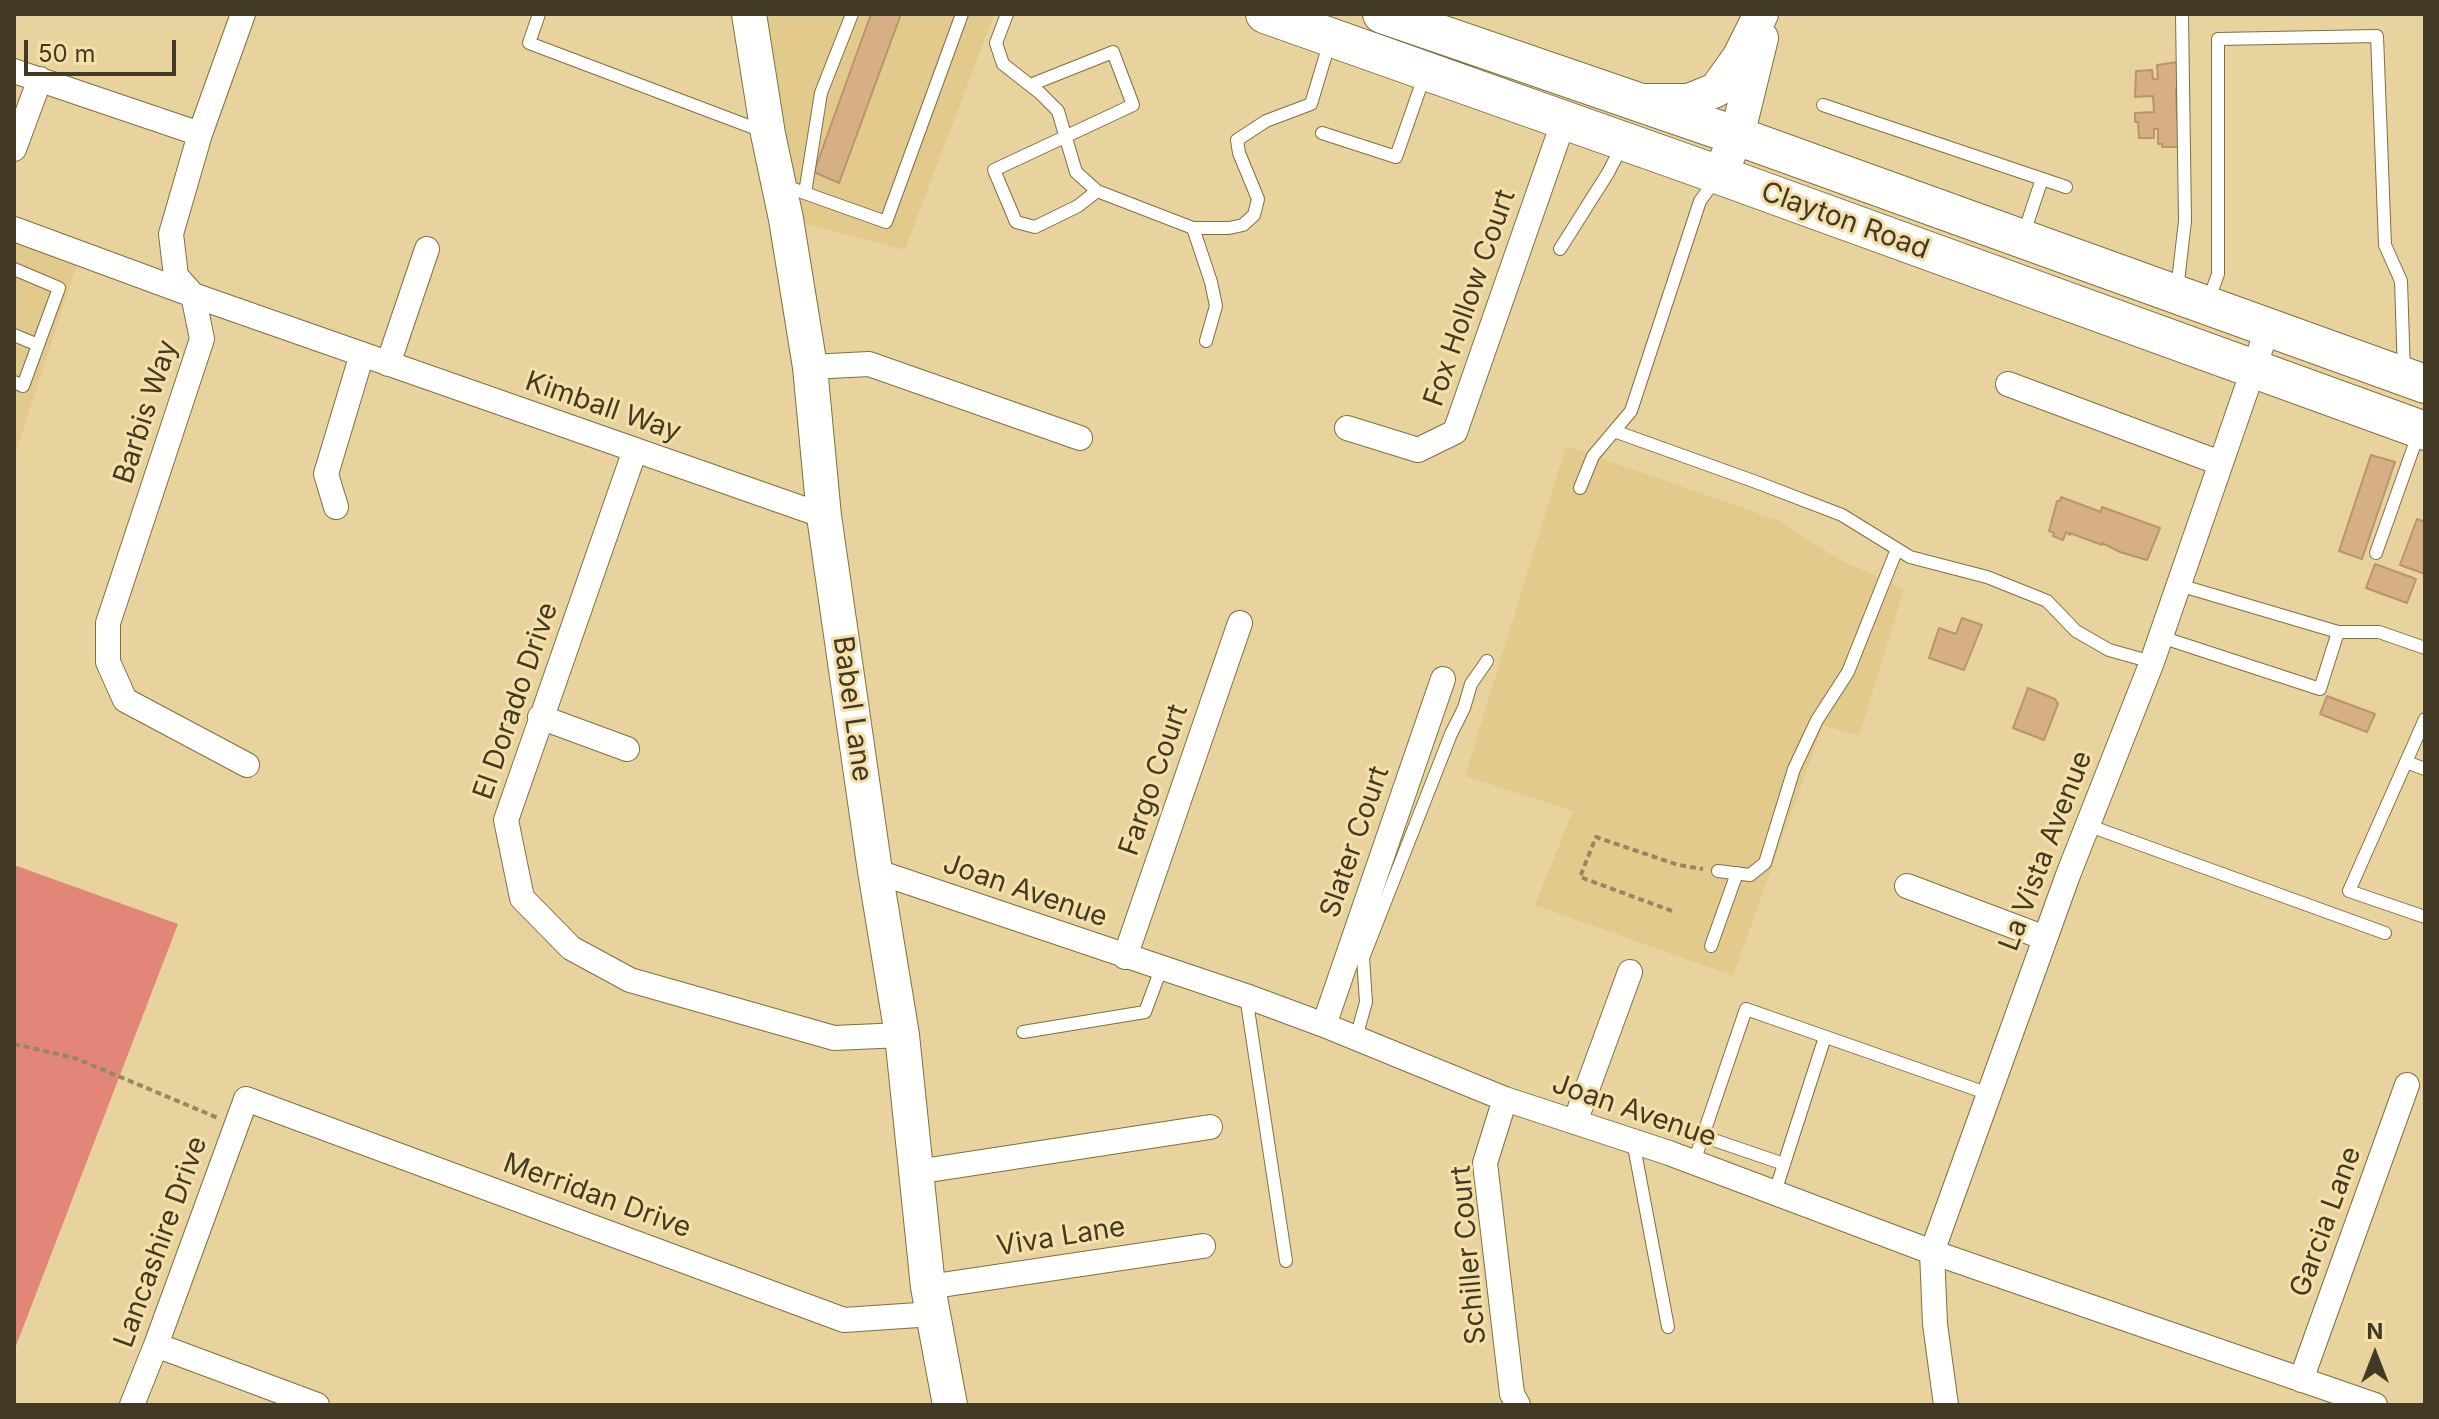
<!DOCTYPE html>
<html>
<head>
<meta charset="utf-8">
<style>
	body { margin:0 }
	#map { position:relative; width:2439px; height:1419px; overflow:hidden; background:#e8d39e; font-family:Inter,sans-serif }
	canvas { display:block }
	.frame { position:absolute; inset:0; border:16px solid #423a24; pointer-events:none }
	.north { position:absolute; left:2335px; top:1315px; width:80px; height:80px; -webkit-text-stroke:6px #f5e0aa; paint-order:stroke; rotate:0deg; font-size:22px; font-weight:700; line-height:32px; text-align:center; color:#423a24 }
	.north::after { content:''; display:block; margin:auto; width:28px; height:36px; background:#423a24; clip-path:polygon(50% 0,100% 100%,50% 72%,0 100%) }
	.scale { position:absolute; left:24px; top:40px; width:152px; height:36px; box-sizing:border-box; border:4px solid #423a24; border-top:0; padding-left:10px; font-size:24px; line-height:28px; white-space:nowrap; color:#423a24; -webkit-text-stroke:6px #f5e0aa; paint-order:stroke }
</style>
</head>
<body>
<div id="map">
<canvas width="2439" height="1419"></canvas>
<div class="frame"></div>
<div class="north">N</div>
<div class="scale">50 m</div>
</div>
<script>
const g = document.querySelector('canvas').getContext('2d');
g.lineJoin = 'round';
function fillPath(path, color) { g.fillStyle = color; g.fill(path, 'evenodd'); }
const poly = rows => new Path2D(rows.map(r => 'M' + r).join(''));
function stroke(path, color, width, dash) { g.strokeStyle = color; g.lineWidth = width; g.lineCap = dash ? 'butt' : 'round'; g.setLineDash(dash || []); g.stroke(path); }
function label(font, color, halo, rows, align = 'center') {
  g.font = font + ' Inter,sans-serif'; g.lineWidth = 6; g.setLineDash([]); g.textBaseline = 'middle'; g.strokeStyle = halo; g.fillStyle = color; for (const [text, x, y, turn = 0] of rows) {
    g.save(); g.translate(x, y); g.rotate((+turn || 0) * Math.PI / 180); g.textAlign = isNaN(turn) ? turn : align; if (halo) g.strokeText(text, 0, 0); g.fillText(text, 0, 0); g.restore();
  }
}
fillPath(poly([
	[749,14,994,14,905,250,786,219],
	[14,229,80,254,14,458],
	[1566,446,1780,521,1840,560,1904,589,1859,736,1823,725,1733,976,1535,905,1573,811,1465,776]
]), '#e2ca8d');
fillPath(poly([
	[14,865,178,924,14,1351]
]), '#e28679');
const building = poly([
	[871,14,901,14,839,183,814,172,871,14],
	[2178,62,2179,89,2176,89,2177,119,2180,119,2181,147,2162,147,2162,144,2158,144,2158,129,2154,129,2154,138,2139,138,2138,122,2135,122,2135,113,2154,112,2153,96,2135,97,2136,71,2152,70,2153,79,2158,79,2157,65,2178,62],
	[2371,455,2395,462,2362,559,2339,551,2371,455],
	[2061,497,2101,512,2102,507,2160,528,2147,560,2120,552,2102,543,2102,545,2070,533,2070,535,2066,532,2063,540,2053,536,2054,533,2049,531,2057,501,2060,501,2061,497],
	[2417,519,2425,522,2425,574,2400,565,2417,519],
	[2375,564,2416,579,2407,603,2366,588,2375,564],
	[1962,618,1982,625,1964,670,1929,658,1939,628,1956,634,1962,618],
	[2028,688,2055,699,2058,704,2044,740,2013,728,2028,688],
	[2327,696,2375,714,2367,732,2320,714,2327,696]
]);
fillPath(building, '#d6af84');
stroke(building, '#ba946a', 2);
const lane = poly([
	[539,14,529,43,762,131],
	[1007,14,996,43,1003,64,1040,93,1058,111,1076,172,1097,191,1193,228,1229,228,1243,225,1254,215,1258,199,1239,153,1237,140,1266,121,1311,104,1330,41],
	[1030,85,1113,52,1133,105,994,170,1016,222,1035,227,1078,206,1097,191],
	[1823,105,2066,187],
	[1322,133,1396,157,1425,74],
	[785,186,886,222,962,14],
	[805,193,821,93,852,14],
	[1193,228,1211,282,1216,306,1206,341],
	[2024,233,2042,179],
	[1560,249,1608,173,1623,144],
	[14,269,59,288,23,386,14,382],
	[2177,290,2185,221,2182,14],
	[2208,302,2218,274,2218,39,2377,36,2385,245,2401,281,2404,373],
	[14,335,38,345],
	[1614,431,1756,482,1842,515,1910,557,1987,577,2047,601,2076,631,2109,650,2152,662],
	[1580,488,1593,456,1631,411,1700,201,1716,179],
	[2376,553,2419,432],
	[2338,632,2379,632,2425,648],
	[2161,637,2320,689,2338,632,2179,585],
	[2425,719,2349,891,2425,917],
	[2406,762,2425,769],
	[2087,825,2385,933],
	[1718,871,1750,875,1765,863,1794,769,1817,720,1848,672,1897,549],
	[1711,946,1737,873],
	[1246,996,1286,1261],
	[1023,1032,1145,1012,1161,969],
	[1356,1038,1366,1002,1363,958,1451,734,1464,708,1471,684,1487,661],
	[1702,1136,1784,1164],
	[1633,1141,1668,1327],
	[1694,1162,1746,1009,1989,1094],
	[1775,1192,1825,1037]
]);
const street = poly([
	[243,14,200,134,171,234,176,276,193,295,202,339,108,623,108,662,125,700,247,765],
	[14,71,200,134],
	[14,149,40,79],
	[14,229,193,295,824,516],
	[388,364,427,249],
	[810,367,869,364,1080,438],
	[2008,384,2220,463],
	[1347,428,1418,450,1455,432,1564,120],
	[635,450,506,820,522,898,571,948,630,980,834,1038,902,1035],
	[336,507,326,474,362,354],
	[540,717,627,749],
	[875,871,1246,996,1324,1025,1505,1099,1669,1153,1932,1252,2375,1405],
	[1907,886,2045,938],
	[1125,957,1240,623],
	[1324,1025,1443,679],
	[1505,1099,1485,1163,1512,1394,1518,1405],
	[1575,1122,1630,972],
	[916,1172,1210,1127],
	[928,1287,1203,1246],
	[156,1345,317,1405],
	[2301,1380,2407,1085],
	[132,1405,156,1345,246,1099,844,1320,933,1314],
	[1946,1405,1935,1324,1932,1252,2068,875,2152,662,2268,327]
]);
const secondary = poly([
	[749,14,768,134,786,219,810,367,824,516,875,871,902,1035,928,1287,950,1405],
	[1647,101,1689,101,1716,90,1739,58,1761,14],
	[1719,175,1737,136,1761,38]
]);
const primary = poly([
	[1265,14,1719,175,2425,431],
	[1382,14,1737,136,2425,384]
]);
stroke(lane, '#826f3d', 14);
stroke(street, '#826f3d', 26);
stroke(secondary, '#826f3d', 36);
stroke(primary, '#826f3d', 40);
stroke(poly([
	[1672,911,1580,877,1596,837,1678,865,1703,869],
	[14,1044,75,1058,218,1118]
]), '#968762', 4, [6, 4]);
stroke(lane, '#fff', 12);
stroke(street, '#fff', 24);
stroke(secondary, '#fff', 34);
stroke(primary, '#fff', 38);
label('28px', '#423a24', '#f5e0aa', [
	["Clayton Road",1845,221,20],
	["Fox Hollow Court",1470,298,-71],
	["Kimball Way",603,407,19],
	["Barbis Way",146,412,-72],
	["El Dorado Drive",516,701,-71],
	["Babel Lane",852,709,82],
	["Fargo Court",1154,780,-71],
	["Slater Court",1355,842,-71],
	["La Vista Avenue",2046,851,-69],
	["Joan Avenue",1025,891,19],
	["Joan Avenue",1634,1111,19],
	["Merridan Drive",597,1196,20],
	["Garcia Lane",2326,1222,-70],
	["Viva Lane",1061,1237,-9],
	["Lancashire Drive",161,1242,-70],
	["Schiller Court",1469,1255,-95]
]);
</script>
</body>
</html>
